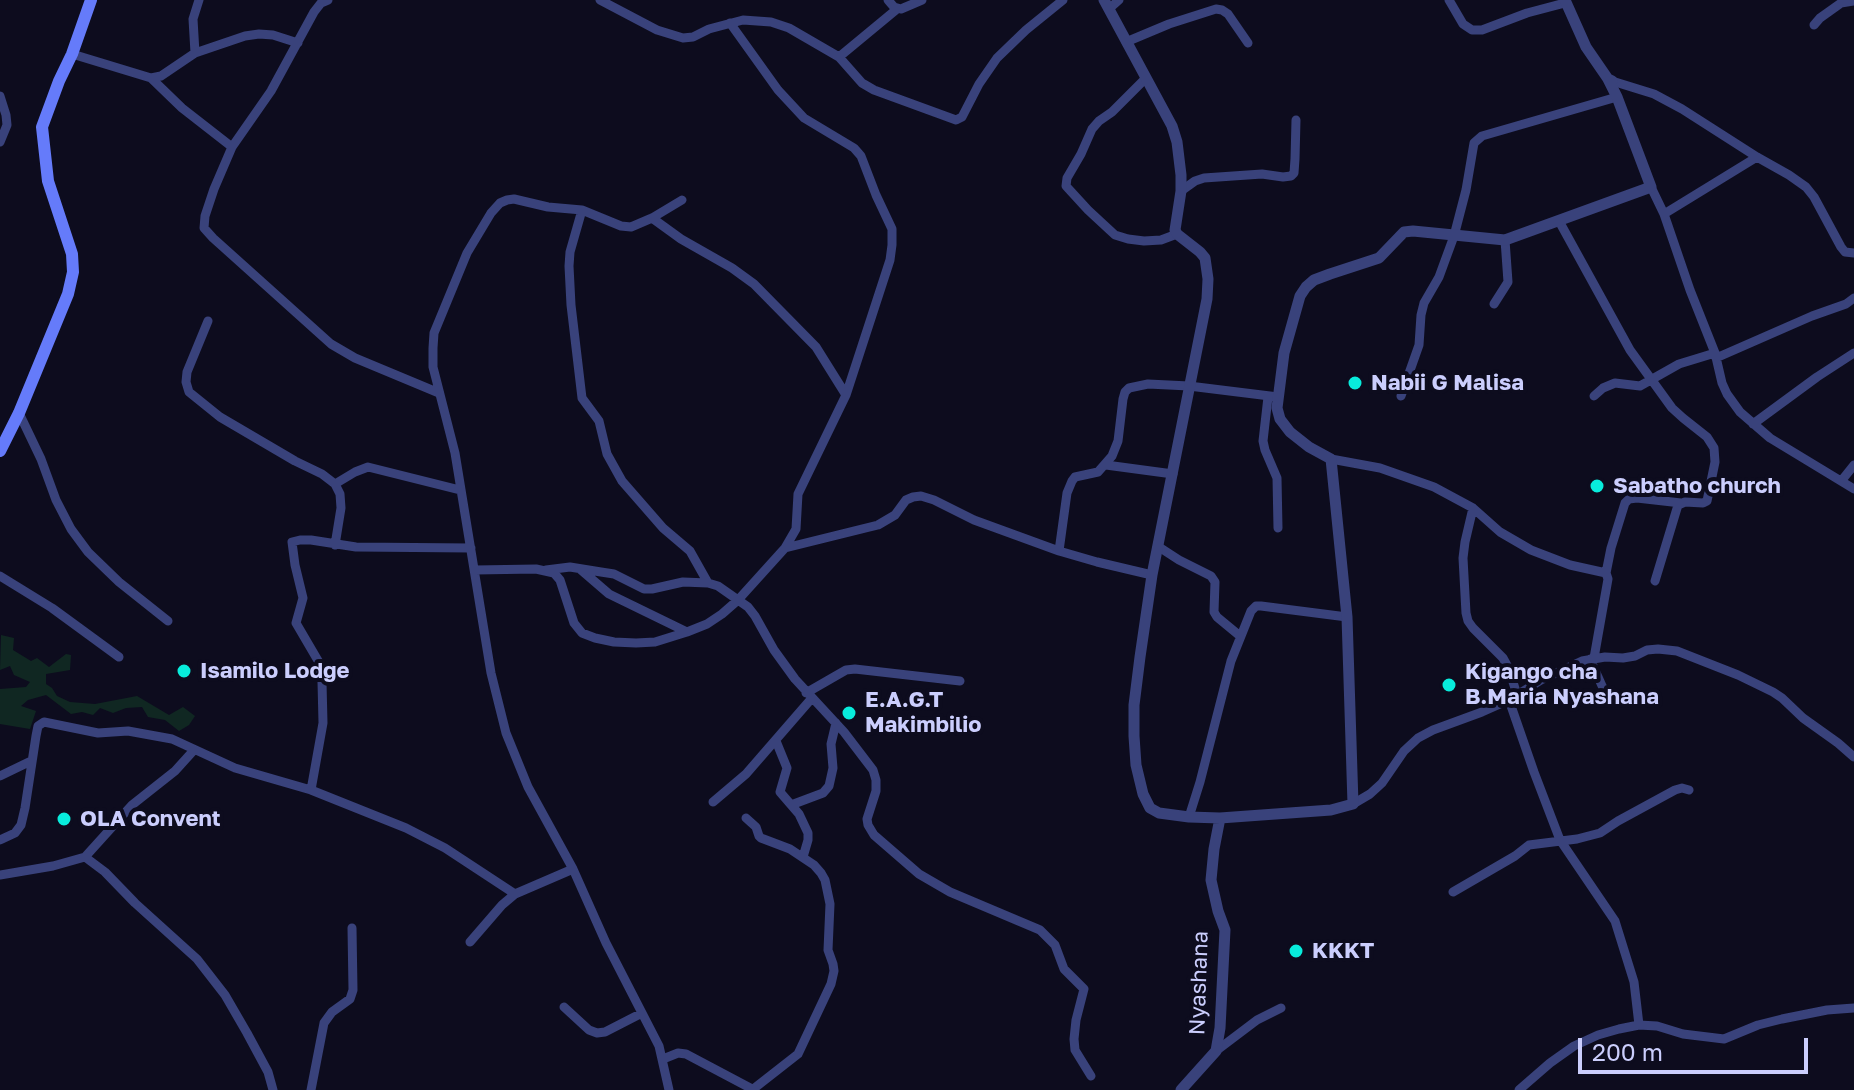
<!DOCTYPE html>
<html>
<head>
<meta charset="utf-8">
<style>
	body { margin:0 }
	#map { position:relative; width:1854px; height:1090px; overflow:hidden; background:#0d0c1e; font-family:"Golos Text",sans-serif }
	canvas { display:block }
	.scale { position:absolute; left:1578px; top:1038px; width:230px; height:36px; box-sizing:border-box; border:4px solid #cbcefd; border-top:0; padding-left:10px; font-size:24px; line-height:28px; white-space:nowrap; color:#cbcefd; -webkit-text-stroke:6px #0d0c1e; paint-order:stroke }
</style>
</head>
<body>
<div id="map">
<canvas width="1854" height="1090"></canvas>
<div class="scale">200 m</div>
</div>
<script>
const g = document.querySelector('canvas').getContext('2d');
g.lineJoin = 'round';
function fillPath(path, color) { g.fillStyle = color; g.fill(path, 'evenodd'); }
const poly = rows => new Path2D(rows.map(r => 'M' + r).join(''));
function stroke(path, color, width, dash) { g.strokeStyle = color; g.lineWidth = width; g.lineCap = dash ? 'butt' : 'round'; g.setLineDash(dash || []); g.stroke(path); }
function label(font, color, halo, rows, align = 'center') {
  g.font = font + ' "Golos Text",sans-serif'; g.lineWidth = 8; g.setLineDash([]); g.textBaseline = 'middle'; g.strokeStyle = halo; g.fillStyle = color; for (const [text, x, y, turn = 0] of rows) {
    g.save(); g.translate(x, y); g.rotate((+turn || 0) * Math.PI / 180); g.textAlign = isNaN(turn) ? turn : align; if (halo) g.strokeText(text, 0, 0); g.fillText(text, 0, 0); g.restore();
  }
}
fillPath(poly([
	[1,635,14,638,13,650,31,661,37,658,49,667,66,654,71,655,70,670,46,674,46,684,52,688,57,696,70,702,95,704,137,696,169,715,183,707,195,716,189,725,179,731,165,720,148,717,142,707,126,708,113,713,100,708,93,715,82,712,71,714,46,695,28,700,21,706,36,711,30,729,0,724,0,689,26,687,30,682,14,675,10,666,0,670]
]), '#102722');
stroke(poly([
	[328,0,321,3,314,12,271,91,232,147,214,189,205,216,204,228,213,238,331,344,355,358,439,393],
	[600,0,657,30,683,38,693,37,709,29,743,20,771,22,789,28,839,57,862,83,874,90,956,120,962,117,979,84,997,58,1026,30,1063,0],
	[888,0,894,7,901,9,922,0],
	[1449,0,1463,24,1472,30,1482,30,1527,13,1565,3],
	[1110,8,1119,0],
	[1814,25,1820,18,1841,3,1854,1],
	[1126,42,1169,24,1216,9,1222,10,1228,14,1248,43],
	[195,53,193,19,199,0],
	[72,54,151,78,161,76,195,53,245,36,259,34,273,35,298,43],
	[839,57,897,9],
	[151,78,182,108,232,147],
	[1146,78,1112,112,1099,121,1092,129,1081,154,1067,178,1066,186,1088,210,1115,235,1128,239,1144,241,1161,240,1177,234],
	[1612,81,1654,94,1682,109,1757,157,1789,175,1806,187,1814,197,1841,247,1845,252,1854,253],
	[0,96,6,115,7,125,0,142],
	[1651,187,1664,214,1690,290,1715,353,1722,383,1727,394,1740,412,1770,438,1854,489],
	[1181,191,1195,181,1204,178,1262,174,1283,177,1291,176,1294,173,1295,159,1296,120],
	[582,210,570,252,569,266,571,305,582,398,599,421,607,454,622,481,663,528,690,551,708,583],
	[1664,214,1757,157],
	[652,218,681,239,732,268,754,284,816,347,846,395],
	[1559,221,1630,350,1672,408,1683,418,1707,437,1714,448,1715,462,1707,501,1703,503,1685,502,1678,505,1655,581],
	[1494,304,1508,282,1505,240],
	[208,321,187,372,186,382,189,392,220,417,295,461,322,474,335,484,340,494,341,508,335,545],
	[1716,358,1812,316,1846,304,1854,298],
	[1401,396,1419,345,1421,315,1424,303,1439,277,1454,236,1466,190,1474,143,1482,136,1617,97],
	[1594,396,1603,388,1615,383,1640,386,1679,364,1715,353],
	[1268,397,1263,441,1265,450,1277,478,1278,528],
	[19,413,41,459,56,500,71,529,88,552,119,582,168,621],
	[1753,424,1817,377,1854,353],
	[1331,459,1380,468,1434,487,1473,508,1500,532,1531,550,1570,565,1606,573,1608,579,1594,658],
	[1106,465,1173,474],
	[1842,480,1854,465],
	[335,484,355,472,368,467,460,490],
	[1473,508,1465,542,1463,558,1466,613,1468,621,1473,628,1503,658,1509,669,1517,695],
	[1159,547,1179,560,1211,576,1215,582,1214,612,1217,617,1240,636],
	[785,548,878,525,895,515,906,500,913,497,921,496,934,500,974,520,1059,551,1097,562,1152,575],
	[1059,551,1067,493,1072,481,1075,477,1098,472,1112,456,1118,441,1123,399,1125,392,1129,388,1148,384,1189,386,1278,397],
	[580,569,609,594,687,632],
	[475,570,536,569,554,573,560,580,574,623,582,633,595,638,614,642,636,643,655,642,687,632,707,624,722,614,738,600,785,548,796,529,798,494,846,395,890,260,892,245,892,229,876,195,861,156,854,148,804,118,778,90,730,23],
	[546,570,570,567,601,572,614,574,644,589,652,589,683,582,708,583,718,586,748,607,755,616,774,650,795,679,844,732,873,770,876,780,876,791,867,819,868,825,874,835,919,874,950,892,1040,930,1055,945,1064,969,1084,989,1076,1020,1074,1039,1075,1050,1091,1076],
	[1606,573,1611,548,1625,503,1629,499,1637,498,1681,503],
	[0,576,52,608,119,657],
	[1590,659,1603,688,1608,694,1625,695],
	[806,693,846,670,855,669,960,681],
	[1509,700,1534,772,1560,840,1615,921,1634,982,1639,1025],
	[776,741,787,768,780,792,799,814,808,833,808,840,803,857],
	[0,776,31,761],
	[311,790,323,723,322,682,320,664,296,623,303,598,295,565,292,542,300,540,311,540,356,547,471,548],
	[713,802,746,774,812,698],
	[1353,804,1370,794,1382,783,1404,751,1418,738,1433,730,1482,712,1509,700,1541,680,1582,661,1605,657,1623,658,1635,656,1647,650,1658,649,1677,651,1738,675,1773,692,1782,698,1803,718,1838,743,1854,757],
	[791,805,823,793,829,786,833,768,831,744,836,723],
	[1189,817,1200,782,1231,661,1251,611,1256,606,1261,606,1347,617],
	[746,818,756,827,759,836,761,838,790,849,814,865,821,873,825,880,830,904,828,950,833,964,834,971,831,984,798,1054,752,1090],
	[0,840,15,833,21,825,25,808,36,736,38,726,44,722,98,733,128,731,172,739,235,768,311,790,406,828,445,848,515,894],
	[85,857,105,872,135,903,197,959,225,995,247,1033,268,1072,273,1090],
	[0,875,53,866,85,857,132,805,175,771,194,750],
	[1453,892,1515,856,1529,845,1577,839,1600,833,1618,821,1675,790,1682,788,1689,790],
	[470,942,502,905,515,894,573,869],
	[564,1007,589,1030,597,1033,605,1032,642,1013],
	[1216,1051,1257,1020,1281,1008],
	[663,1059,678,1053,686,1054,754,1090],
	[311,1090,324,1023,332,1012,350,999,353,990,352,928],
	[669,1090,659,1046,606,943,573,869,528,787,506,733,491,673,455,453,433,367,433,348,434,333,467,253,491,213,500,203,507,200,514,199,548,207,582,210,621,226,631,227,652,218,682,200],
	[1519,1090,1550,1063,1574,1046,1598,1035,1619,1029,1639,1025,1657,1026,1683,1034,1724,1039,1758,1025,1782,1019,1827,1010,1854,1008]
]), '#39427b', 9);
stroke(poly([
	[1104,0,1172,126,1177,142,1181,175,1181,191,1175,230,1177,234,1200,252,1205,258,1208,279,1207,299,1152,575,1140,657,1134,705,1134,736,1136,765,1143,794,1150,808,1159,813,1189,817,1220,818,1331,810,1353,804,1347,617,1331,459,1309,447,1290,432,1280,419,1277,408,1284,353,1300,296,1306,287,1314,280,1330,274,1379,258,1404,232,1413,231,1505,240,1651,187,1617,97,1608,79],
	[1565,0,1586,47,1608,79,1612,81],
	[1181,1090,1216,1051,1220,1028,1225,930,1218,911,1211,880,1214,849,1220,818]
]), '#39427b', 11);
stroke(poly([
	[0,451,19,413,68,294,73,272,72,254,48,181,42,127,59,81,72,54,91,0]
]), '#657bfa', 12);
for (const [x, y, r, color] of [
	[1355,383,8,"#08ecdc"],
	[1597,486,8,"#08ecdc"],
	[184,671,8,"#08ecdc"],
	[1449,685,8,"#08ecdc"],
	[849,713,8,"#08ecdc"],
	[64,819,8,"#08ecdc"],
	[1296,951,8,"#08ecdc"]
]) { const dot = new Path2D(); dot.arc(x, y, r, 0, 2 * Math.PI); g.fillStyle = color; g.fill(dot); stroke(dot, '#0d0c1e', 3); }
label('bold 22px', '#cbcefd', '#0d0c1e', [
	["Nabii G Malisa",1371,383],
	["Sabatho church",1613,486],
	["Isamilo Lodge",200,671],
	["Kigango cha",1465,672],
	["B.Maria Nyashana",1465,697],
	["E.A.G.T",865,700],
	["Makimbilio",865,725],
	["OLA Convent",80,819],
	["KKKT",1312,951]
], 'left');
label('22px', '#cbcefd', '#0d0c1e', [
	["Nyashana",1199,983,-88]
]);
</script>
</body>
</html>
